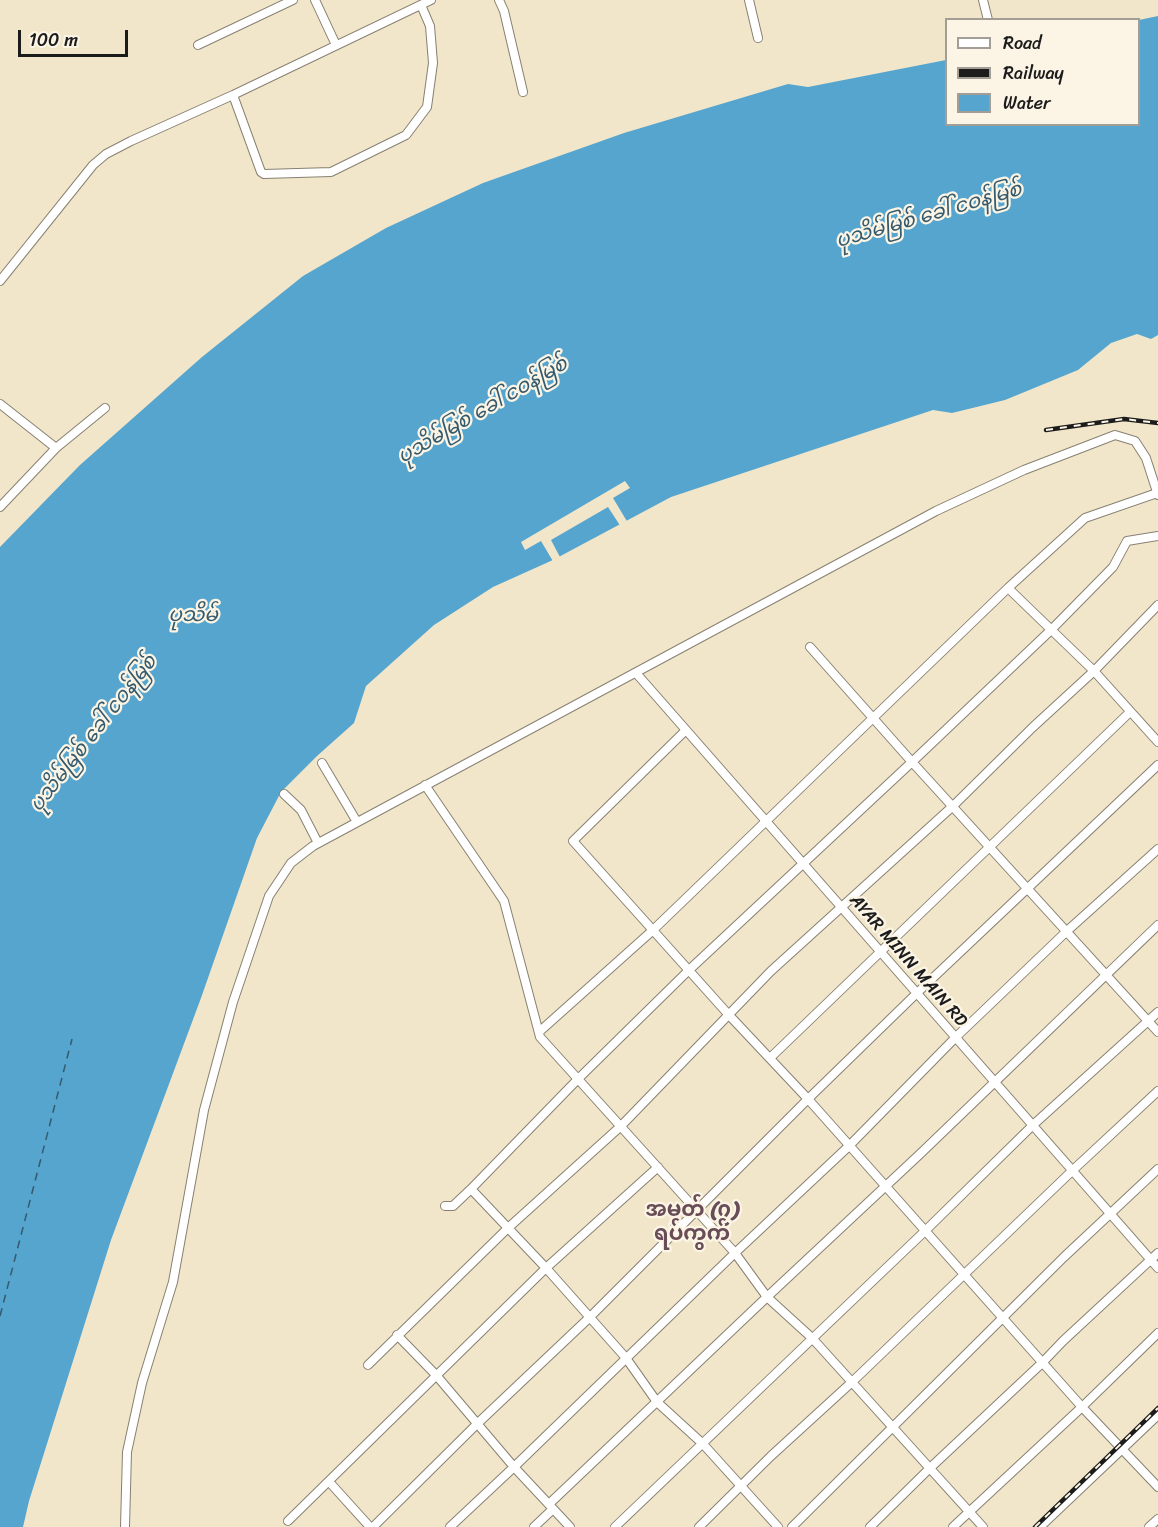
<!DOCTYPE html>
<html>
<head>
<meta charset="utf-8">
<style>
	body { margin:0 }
	#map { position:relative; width:1158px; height:1527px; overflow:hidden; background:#f2e6ca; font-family:Sriracha,sans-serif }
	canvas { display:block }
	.legend { position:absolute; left:945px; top:18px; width:195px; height:108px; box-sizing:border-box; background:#fcf5e5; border:2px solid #a29e95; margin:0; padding:8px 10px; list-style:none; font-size:18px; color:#1c1c1c }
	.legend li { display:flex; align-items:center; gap:12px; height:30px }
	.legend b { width:30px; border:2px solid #a29e95 }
	.scale { position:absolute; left:18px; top:30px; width:110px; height:27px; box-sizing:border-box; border:3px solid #1c1c1c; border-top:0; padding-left:8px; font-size:18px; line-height:21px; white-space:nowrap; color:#1c1c1c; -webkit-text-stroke:4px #fcf5e5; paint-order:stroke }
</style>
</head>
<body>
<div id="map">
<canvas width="1158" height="1527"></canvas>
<ul class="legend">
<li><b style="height:8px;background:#fff"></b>Road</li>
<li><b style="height:8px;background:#1c1c1c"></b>Railway</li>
<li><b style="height:16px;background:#55a5cf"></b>Water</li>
</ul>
<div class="scale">100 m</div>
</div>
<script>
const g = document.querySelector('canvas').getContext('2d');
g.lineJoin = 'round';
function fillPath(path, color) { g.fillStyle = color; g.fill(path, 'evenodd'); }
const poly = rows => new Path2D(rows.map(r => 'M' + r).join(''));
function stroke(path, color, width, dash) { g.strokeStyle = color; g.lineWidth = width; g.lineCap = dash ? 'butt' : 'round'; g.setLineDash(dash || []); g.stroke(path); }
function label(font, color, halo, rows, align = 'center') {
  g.font = font + ' Sriracha,"Noto Sans Myanmar",sans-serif'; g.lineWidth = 4.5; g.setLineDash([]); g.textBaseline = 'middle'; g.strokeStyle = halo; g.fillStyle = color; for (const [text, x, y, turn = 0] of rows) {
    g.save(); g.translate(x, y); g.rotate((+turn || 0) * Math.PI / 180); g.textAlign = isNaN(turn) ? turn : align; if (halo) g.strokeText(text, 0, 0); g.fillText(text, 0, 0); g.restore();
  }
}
fillPath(poly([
	[1158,16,1158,335,1151,339,1137,334,1111,343,1078,370,1005,400,952,413,933,410,671,497,553,560,493,587,434,625,366,686,354,723,317,756,281,792,257,838,201,998,111,1240,29,1501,23,1527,0,1527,0,547,80,465,202,357,303,276,386,228,483,183,624,133,788,84,808,87,946,60,946,124,1138,124,1139,20]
]), '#55a5cf');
fillPath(poly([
	[625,481,630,488,613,498,628,523,621,527,608,507,551,540,561,559,554,563,541,541,525,550,521,542]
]), '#f2e6ca');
stroke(poly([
	[0,1316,72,1039]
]), '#365a6d', 1.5, [8, 6]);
const minor = poly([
	[315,0,336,45],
	[499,0,504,11,523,92],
	[749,0,758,38],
	[983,0,988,20],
	[198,45,293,0],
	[233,95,261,172,264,174,331,172,406,135,427,107,433,63,430,26,421,5],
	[0,281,93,165,106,154,131,141,233,95,431,0],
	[0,404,56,448],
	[0,507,56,448,105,408],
	[1008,588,1094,671,1158,742],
	[810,647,912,762,1158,1032],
	[636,673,1158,1268],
	[686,730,573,841,728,1014,808,1099,1082,1407,1158,1487],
	[322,763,357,822],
	[425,785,504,901,540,1037,735,1253,767,1297,812,1338,983,1527],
	[284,794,301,810,318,843],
	[539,1032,652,931,1008,588,1085,518,1157,493],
	[770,1058,1130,712],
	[471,1189,578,1079,689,970,912,762,1051,630,1113,567,1127,541,1158,536],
	[445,1206,453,1206,471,1189,546,1268,626,1358,657,1402,703,1444,778,1527],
	[397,1335,436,1375,514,1467,570,1527],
	[368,1365,508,1228,621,1126,771,971,953,806,1033,727,1094,671,1158,605],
	[332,1485,370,1527],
	[549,1504,767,1297,920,1154,1158,925],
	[288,1521,546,1268,658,1167],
	[125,1527,127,1452,142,1383,173,1282,204,1110,233,1002,269,896,291,863,313,846,936,511,1024,470,1115,435,1135,441,1146,458,1158,495],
	[373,1527,478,1423,590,1317,808,1099,917,993,1158,765],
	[450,1527,514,1467,735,1253,849,1146,956,1037,1067,931,1158,849],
	[534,1527,553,1509],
	[615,1527,925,1231,1033,1125,1158,1012],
	[699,1527,771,1456,852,1382,1073,1170,1158,1091],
	[792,1527,1064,1257,1158,1169],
	[870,1527,930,1468,1042,1363,1063,1341,1158,1253],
	[953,1527,1082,1407,1158,1333],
	[1040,1527,1158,1415],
	[1149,1527,1158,1519]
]);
stroke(minor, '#878173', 10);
stroke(minor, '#fff', 8);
const rail = poly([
	[1046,430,1124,419,1158,423],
	[1035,1527,1158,1408]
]);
stroke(rail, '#1c1c1c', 4.5);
stroke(rail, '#fcf5e5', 2, [7]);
label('18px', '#1c1c1c', '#fcf5e5', [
	["AYAR MINN MAIN RD",908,961,49]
]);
label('italic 20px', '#365a6d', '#fcf5e5', [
	["ပုသိမ်မြစ် ခေါ် ငဝန်မြစ်",929,216,-16],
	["ပုသိမ်မြစ် ခေါ် ငဝန်မြစ်",483,411,-30],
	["ပုသိမ်",193,616],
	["ပုသိမ်မြစ် ခေါ် ငဝန်မြစ်",94,734,-52]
]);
label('bold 21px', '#684d58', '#fcf5e5', [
	["အမှတ် (၇)",692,1211],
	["ရပ်ကွက်",692,1235]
]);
</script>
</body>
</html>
